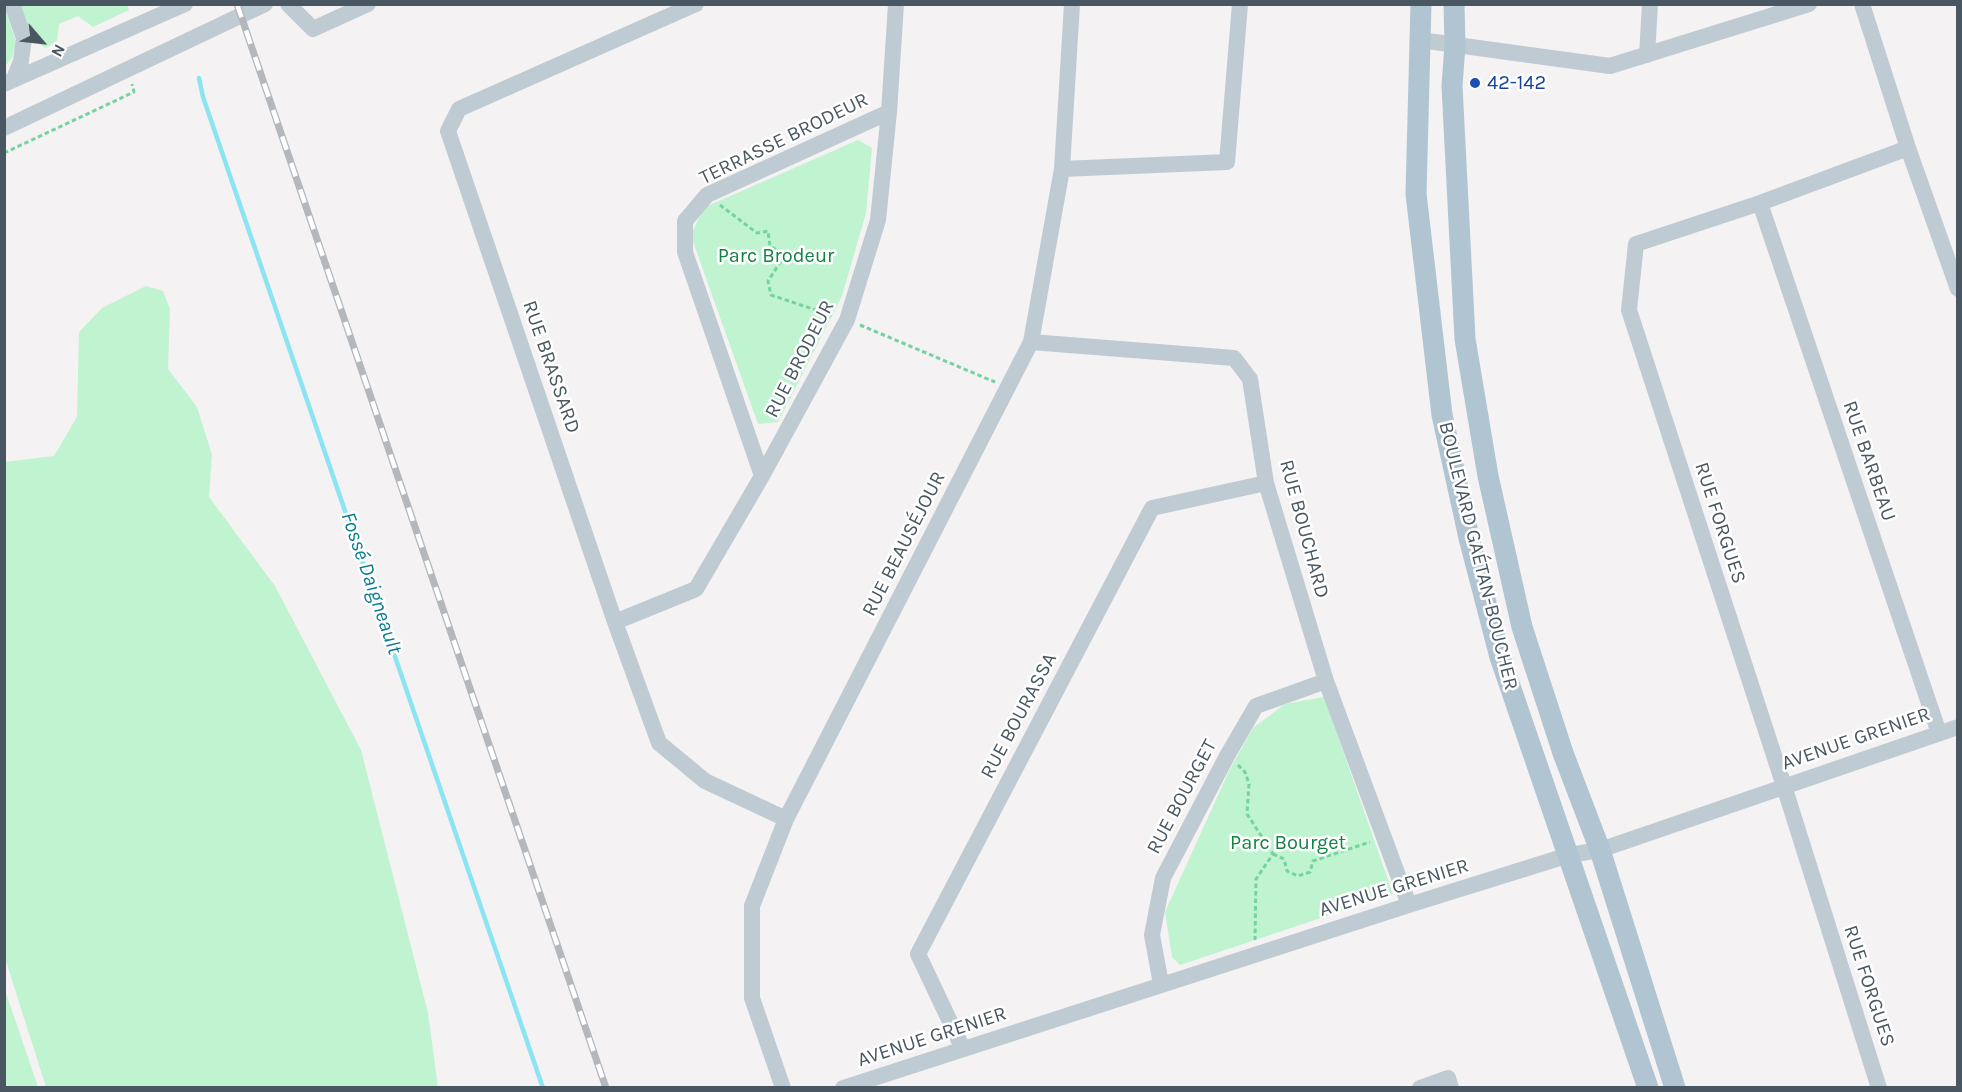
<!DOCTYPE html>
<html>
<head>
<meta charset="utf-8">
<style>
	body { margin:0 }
	#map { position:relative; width:1962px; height:1092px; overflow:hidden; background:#f4f2f2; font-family:Karla,sans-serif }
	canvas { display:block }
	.frame { position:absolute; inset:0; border:6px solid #485761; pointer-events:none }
	.north { position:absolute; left:12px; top:12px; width:60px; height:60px; -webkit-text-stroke:4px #fff; paint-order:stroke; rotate:118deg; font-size:16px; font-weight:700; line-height:24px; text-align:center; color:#485761 }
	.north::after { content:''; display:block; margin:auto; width:21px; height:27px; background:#485761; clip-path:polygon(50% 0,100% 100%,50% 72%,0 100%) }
</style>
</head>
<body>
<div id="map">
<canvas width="1962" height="1092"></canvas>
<div class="frame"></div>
<div class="north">N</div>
</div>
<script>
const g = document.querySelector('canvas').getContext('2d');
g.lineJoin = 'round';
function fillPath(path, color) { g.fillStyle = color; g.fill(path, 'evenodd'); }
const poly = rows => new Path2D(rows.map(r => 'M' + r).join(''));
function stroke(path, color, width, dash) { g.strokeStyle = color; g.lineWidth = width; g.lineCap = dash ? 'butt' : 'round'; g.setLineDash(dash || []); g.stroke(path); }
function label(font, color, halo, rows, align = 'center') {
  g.font = font + ' Karla,sans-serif'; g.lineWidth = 5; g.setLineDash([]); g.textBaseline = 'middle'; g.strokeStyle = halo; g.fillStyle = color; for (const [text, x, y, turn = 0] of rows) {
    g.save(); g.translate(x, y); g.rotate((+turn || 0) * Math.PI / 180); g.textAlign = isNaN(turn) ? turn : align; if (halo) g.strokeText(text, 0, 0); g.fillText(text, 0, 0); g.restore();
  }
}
fillPath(poly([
	[4,5,16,42,12,58,5,66],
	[19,5,127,5,129,10,93,27,78,16,59,24,57,41,46,48,34,41,30,35],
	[858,140,872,148,866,213,842,296,778,422,758,424,691,236,703,208],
	[146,286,163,291,170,309,168,369,197,407,212,455,209,497,275,586,361,750,428,1013,438,1087,46,1087,5,958,5,462,54,456,77,417,79,332,102,308],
	[1324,697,1393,894,1180,965,1172,957,1165,912,1229,771,1253,728,1285,704],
	[5,990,38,1087,5,1087]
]), '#c0f3d0');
stroke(poly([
	[199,78,203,97,543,1088]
]), '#8be4f2', 4.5);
stroke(poly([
	[4,153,134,92,132,84],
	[720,205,757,233,768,231,770,246,785,255,768,281,771,295,834,316],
	[860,325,995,382],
	[1238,765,1245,772,1249,784,1247,814,1273,854,1256,879,1255,940],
	[1273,854,1284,859,1287,871,1298,876,1310,872,1313,861,1370,842]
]), '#75d39e', 3, [4.5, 3]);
stroke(poly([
	[12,4,24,38,21,61,14,79],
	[288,4,313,29,368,4],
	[696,4,459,109,448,131,615,622,659,743,705,781,786,819],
	[1862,4,1908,148,1958,289],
	[1420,40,1610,66,1809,4],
	[1647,55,1650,4],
	[4,84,185,4],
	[4,128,265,4],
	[1062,169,1227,162,1240,4],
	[1760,203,1939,733],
	[1031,342,1234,358,1250,379,1266,483,1326,681,1409,905],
	[762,476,685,252,685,221,707,195,889,112],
	[615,622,696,589,762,476,847,320,878,220,889,112,896,4],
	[1161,984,1152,935,1163,878,1227,756,1256,706,1326,681],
	[963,1049,918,954,1152,508,1266,483],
	[783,1088,752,998,752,906,786,819,1031,342,1062,169,1072,4],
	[843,1088,1409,905,1569,855,1600,850,1958,727],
	[1420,1088,1448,1078,1451,1088],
	[1879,1088,1784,786,1629,310,1636,244,1760,203,1908,148]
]), '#bfcbd2', 16);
stroke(poly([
	[1421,4,1416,194,1442,415,1469,538,1500,657,1648,1088],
	[1454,4,1455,45,1452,86,1465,339,1488,476,1522,627,1563,753,1600,850,1675,1088]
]), '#b1c4d2', 21);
const rail = poly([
	[237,4,606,1088]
]);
stroke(rail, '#b4b8bd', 7);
stroke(rail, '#fff', 4.5, [14]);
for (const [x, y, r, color] of [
	[1475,83,6,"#1a4fb4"]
]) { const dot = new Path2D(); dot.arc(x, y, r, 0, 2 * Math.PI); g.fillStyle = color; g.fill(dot); stroke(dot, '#fff', 2); }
label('20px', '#164399', '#fff', [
	["42-142",1487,83]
], 'left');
label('20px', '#485761', '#fff', [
	["TERRASSE BRODEUR",784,139,-26],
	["RUE BRODEUR",800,359,-63],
	["RUE BRASSARD",551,367,71],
	["RUE BARBEAU",1869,461,71],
	["RUE FORGUES",1720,523,72],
	["RUE BOUCHARD",1304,529,75],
	["RUE BEAUSÉJOUR",904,544,-63],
	["BOULEVARD GAÉTAN-BOUCHER",1478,556,76],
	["RUE BOURASSA",1019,716,-62],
	["AVENUE GRENIER",1856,739,-19],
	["RUE BOURGET",1182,797,-62],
	["AVENUE GRENIER",1394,888,-17],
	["RUE FORGUES",1869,986,72],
	["AVENUE GRENIER",932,1037,-18]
]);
label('20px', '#128342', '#fff', [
	["Parc Brodeur",776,256],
	["Parc Bourget",1288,843]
]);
label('italic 21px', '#077c8e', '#fff', [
	["Fossé Daigneault",371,583,71]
]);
</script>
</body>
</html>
